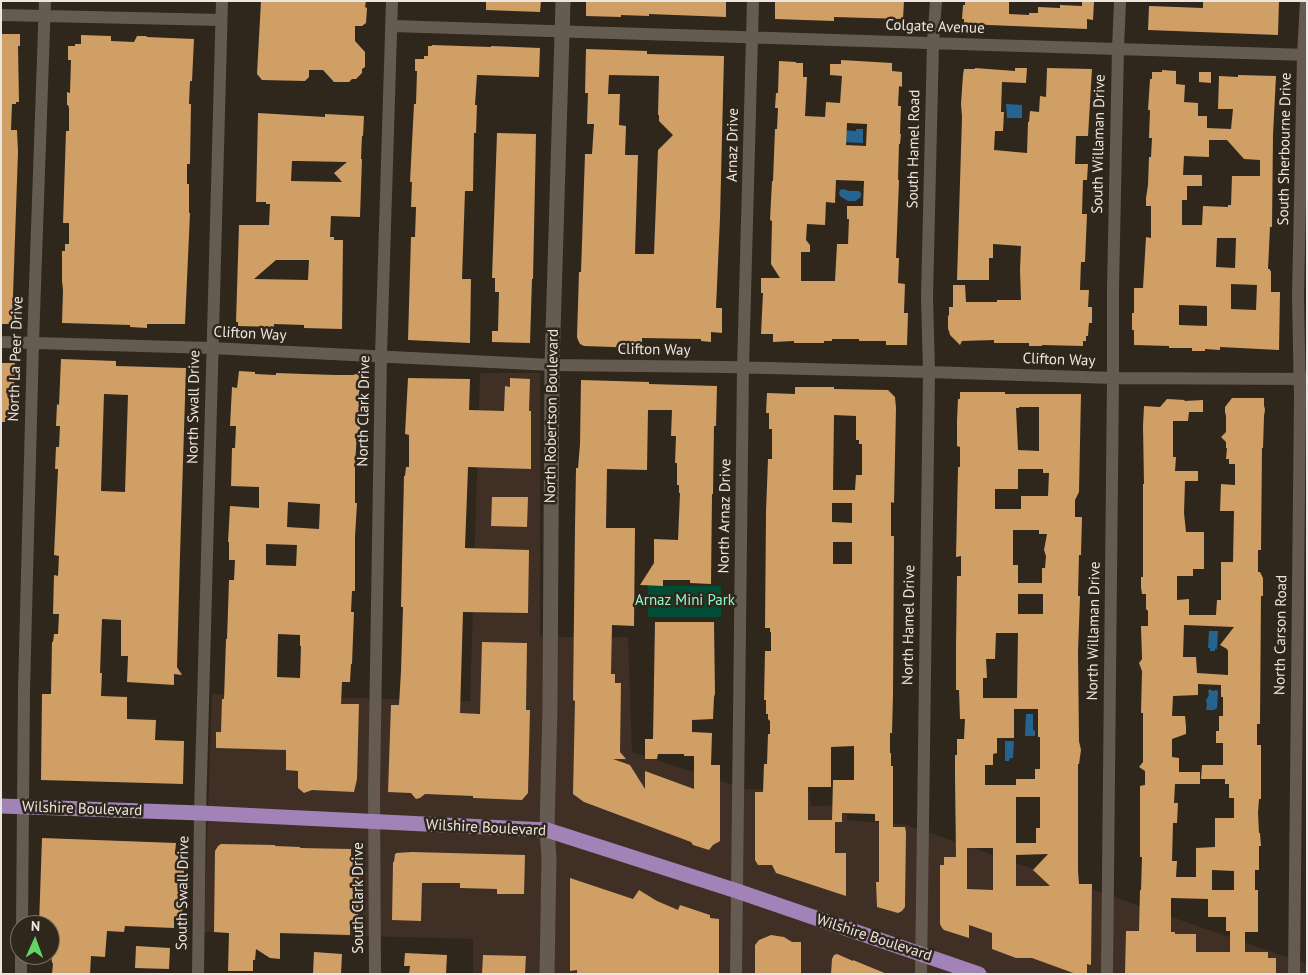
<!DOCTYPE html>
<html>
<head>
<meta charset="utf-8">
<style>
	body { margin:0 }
	#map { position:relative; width:1308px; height:975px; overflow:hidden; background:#2f261c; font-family:"PT Sans",sans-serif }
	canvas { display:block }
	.frame { position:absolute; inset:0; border:2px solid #ece6e0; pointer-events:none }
	.north { position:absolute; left:10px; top:915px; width:50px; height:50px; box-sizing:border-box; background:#2f261c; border:1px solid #7b736a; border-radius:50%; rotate:2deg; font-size:14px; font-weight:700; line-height:20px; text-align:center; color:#ece6e0 }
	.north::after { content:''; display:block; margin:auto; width:18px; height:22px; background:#63d468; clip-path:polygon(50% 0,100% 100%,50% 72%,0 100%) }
</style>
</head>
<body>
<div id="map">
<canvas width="1308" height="975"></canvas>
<div class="frame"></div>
<div class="north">N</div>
</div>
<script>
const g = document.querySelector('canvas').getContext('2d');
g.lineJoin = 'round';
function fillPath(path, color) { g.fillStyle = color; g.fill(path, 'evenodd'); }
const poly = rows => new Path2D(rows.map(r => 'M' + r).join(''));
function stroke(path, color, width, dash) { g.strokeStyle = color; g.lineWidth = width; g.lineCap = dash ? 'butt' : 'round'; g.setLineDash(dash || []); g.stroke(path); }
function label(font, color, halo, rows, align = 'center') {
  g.font = font + ' "PT Sans",sans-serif'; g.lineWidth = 5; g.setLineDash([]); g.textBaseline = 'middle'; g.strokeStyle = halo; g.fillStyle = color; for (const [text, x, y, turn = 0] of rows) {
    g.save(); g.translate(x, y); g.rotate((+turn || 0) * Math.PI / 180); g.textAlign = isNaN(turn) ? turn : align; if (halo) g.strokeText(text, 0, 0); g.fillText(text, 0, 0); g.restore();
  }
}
fillPath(poly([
	[480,373,540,373,540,637,628,637,632,752,746,789,809,790,811,806,847,805,847,820,907,825,1307,964,1307,974,473,974,473,939,204,932,212,694,470,701]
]), '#3f2f25');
fillPath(poly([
	[648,586,721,586,721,617,648,617]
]), '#004c34');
fillPath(poly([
	[1006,104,1022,105,1022,118,1007,118],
	[856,129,863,129,863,143,841,142,841,130,856,131],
	[843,189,850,191,859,191,861,193,861,196,860,198,855,201,848,201,841,197,839,194,840,190],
	[1209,631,1218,631,1217,649,1215,649,1215,651,1210,651,1210,648,1208,648],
	[1210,689,1212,691,1217,690,1218,692,1217,708,1214,710,1207,710,1206,709,1207,705,1206,700,1209,695,1208,691],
	[1026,714,1033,714,1033,730,1035,731,1035,736,1025,736],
	[1005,741,1014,741,1013,758,1010,758,1009,761,1005,761]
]), '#256490');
fillPath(poly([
	[261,1,366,1,365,7,367,8,366,23,362,26,355,26,355,41,365,52,365,67,362,69,362,73,356,79,352,79,349,82,334,82,323,70,309,70,309,77,305,81,262,80,257,74],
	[486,1,541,1,540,12,486,10],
	[586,1,726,1,726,17,649,14,649,16,621,15,621,17,586,16],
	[775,1,904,1,903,19,834,17,834,21,775,19],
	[965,1,1009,1,1009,14,1029,15,1029,13,1038,13,1038,7,1060,8,1060,5,1082,6,1082,2,1094,2,1093,20,1087,19,1087,29,964,24,964,19,962,19,963,5,965,5],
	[1203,1,1279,1,1278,35,1148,30,1149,6,1203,8],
	[2,34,20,34,20,46,18,46,19,102,16,102,16,104,12,104,11,130,17,130,18,152,12,324,1,324],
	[81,35,111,36,111,41,134,42,137,36,146,36,147,37,194,39,192,81,190,81,189,104,191,104,190,164,187,164,187,184,189,184,189,213,190,213,185,324,147,324,147,328,130,327,130,325,62,323,63,290,62,281,62,251,65,251,65,244,69,244,69,223,63,223,66,131,69,131,69,108,68,105,67,105,67,92,70,93,71,60,68,60,68,46,75,46,75,44,81,44],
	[432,45,491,47,491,46,540,48,539,77,477,75,475,105,477,105,476,133,474,133,473,191,465,191,462,279,471,279,470,343,408,340,411,237,415,237,416,207,411,207,412,182,410,182,414,104,416,104,417,71,415,71,415,59,424,59,424,56,428,56,428,46,432,46],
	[586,49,647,51,647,54,724,56,720,218,716,308,722,308,722,333,711,332,711,342,701,341,701,339,642,338,642,348,584,346,580,344,578,340,577,337,579,272,581,272,585,154,592,154,594,124,587,124,588,93,585,93],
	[609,75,659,76,658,115,659,115,659,121,673,135,658,150,654,254,635,254,638,155,625,155,626,126,619,125,620,94,608,94],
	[841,60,892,63,892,71,902,72,902,87,899,86,898,106,901,106,900,134,901,134,900,144,899,144,898,180,899,180,896,258,899,258,898,283,905,284,904,313,908,313,907,345,886,345,886,341,859,341,859,339,832,339,832,341,824,341,824,343,794,343,794,341,773,342,773,334,761,334,763,293,761,293,761,278,780,278,771,264,772,221,770,220,772,181,773,181,775,129,777,129,778,108,775,108,776,93,778,93,779,61,796,62,796,63,803,63,803,77,807,77,805,116,825,117,826,102,840,103,842,76,830,75,830,64,841,64],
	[847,123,867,124,866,146,846,145],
	[836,180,864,181,863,206,847,206,847,219,849,219,848,244,837,244,835,281,801,281,801,252,810,252,810,245,806,240,807,224,825,225,826,202,835,203],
	[975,68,1015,71,1015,68,1027,68,1026,83,1002,82,1001,112,1004,112,1003,131,995,131,994,150,1027,153,1028,122,1029,122,1030,111,1039,112,1040,96,1046,97,1047,68,1092,69,1088,136,1076,136,1075,164,1088,164,1087,180,1083,180,1082,214,1087,214,1085,262,1081,262,1080,290,1089,290,1088,307,1092,307,1092,323,1089,323,1088,336,1086,336,1086,341,1083,341,1083,346,1042,345,1042,346,1029,346,1029,343,994,343,994,340,962,341,960,345,950,335,949,331,948,329,948,316,949,315,949,307,953,307,953,285,965,285,966,302,997,302,997,300,1021,300,1020,270,1021,246,993,244,993,258,989,258,989,280,957,280,962,117,961,104,963,75,964,69,975,69],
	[1162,70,1176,71,1176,84,1185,85,1184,102,1198,103,1198,116,1207,116,1207,128,1231,129,1233,109,1218,109,1219,76,1238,77,1238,75,1276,76,1273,135,1272,227,1270,227,1268,269,1270,269,1270,271,1271,271,1271,292,1280,292,1279,350,1220,347,1220,350,1205,349,1205,351,1192,351,1192,348,1169,348,1169,346,1134,345,1134,330,1132,330,1132,313,1134,313,1134,288,1143,288,1146,237,1151,238,1151,206,1146,206,1146,198,1148,185,1149,157,1151,157,1152,138,1149,138,1150,110,1148,110,1150,79,1152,79,1152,72,1162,72],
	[1209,140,1227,140,1244,159,1260,160,1260,176,1232,176,1231,205,1228,205,1228,207,1203,206,1202,225,1182,225,1182,200,1187,200,1187,186,1202,186,1202,175,1183,175,1184,156,1209,157],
	[1217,238,1236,238,1235,268,1216,267],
	[1231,284,1257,285,1256,310,1231,309],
	[1179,305,1207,306,1207,326,1179,325],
	[1199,72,1211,72,1211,83,1199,82],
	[258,113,325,117,325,114,364,116,363,136,362,136,361,159,362,159,360,217,331,216,330,237,334,237,334,240,343,240,342,329,304,328,304,325,274,324,274,327,238,326,238,322,236,322,239,225,269,225,270,204,266,204,266,202,256,202],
	[292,161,297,161,347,162,334,173,342,182,291,181],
	[276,260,309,260,308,280,254,279],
	[497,133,536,134,533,279,532,279,530,343,492,342,492,331,498,331,499,292,495,292,495,278,492,278],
	[61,359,116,361,116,366,186,368,180,555,177,667,182,675,174,674,174,685,127,682,128,656,121,656,121,620,102,619,100,673,102,673,101,696,127,697,127,719,156,720,155,740,184,741,183,784,41,780,42,694,51,694,52,642,53,642,54,634,58,634,59,614,53,614,54,575,58,576,59,556,54,555,58,469,55,469,56,447,59,447,60,426,56,426,57,404,59,405],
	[104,394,128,395,125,492,101,491],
	[1,363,15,363,14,388,11,387,10,422,1,422],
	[239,371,255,372,255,374,276,375,276,373,335,375,353,375,359,373,360,409,361,409,360,430,358,430,358,433,357,432,355,466,355,503,357,503,355,537,355,591,352,591,351,612,354,612,352,664,351,664,350,682,342,682,341,704,359,704,357,779,354,792,312,790,304,793,298,788,298,771,286,770,286,750,216,748,216,732,221,732,222,699,224,699,226,639,227,639,229,580,234,580,235,560,229,560,229,542,228,542,230,506,259,508,259,487,231,486,232,448,235,448,236,426,230,426,232,387,237,388],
	[288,502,320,504,319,529,287,527],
	[266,544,297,545,296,566,266,565],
	[278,634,300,635,300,646,301,646,300,678,277,677],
	[408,378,470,379,469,410,504,411,505,386,510,387,510,378,530,379,529,411,531,411,531,469,468,467,465,548,529,550,528,613,463,612,460,713,480,714,482,642,527,643,526,710,530,710,528,793,522,800,473,798,473,796,425,794,420,798,416,799,411,793,388,792,391,705,399,705,401,671,403,607,401,607,404,476,405,476,406,467,409,467,409,435,405,434],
	[581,380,649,382,649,384,717,386,716,426,714,426,713,494,712,494,711,584,690,583,690,580,663,580,663,586,640,585,654,563,654,539,678,540,680,493,679,493,679,485,677,485,677,463,675,463,676,436,671,436,672,410,648,410,647,470,607,469,606,528,635,528,634,626,612,625,611,674,615,674,615,683,621,683,620,752,626,759,613,759,630,765,645,789,645,771,694,789,694,756,684,756,684,754,658,754,657,759,645,759,645,739,653,739,655,622,714,622,715,694,714,697,713,719,692,720,692,732,712,733,711,765,720,765,720,841,713,845,709,850,693,845,691,842,584,802,573,794,575,701,573,700,575,527,576,468,578,468,580,444],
	[795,387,834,387,834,389,888,390,895,397,896,408,894,503,891,502,891,536,894,536,893,695,892,733,890,733,890,753,891,753,891,766,893,766,893,827,905,827,906,832,905,903,905,907,902,911,898,913,877,907,876,882,879,882,879,821,875,821,875,814,842,813,842,822,835,822,835,853,846,853,846,896,776,873,772,865,758,865,755,860,755,792,763,792,764,764,767,764,768,734,770,734,770,721,768,719,768,714,766,714,766,700,764,700,765,651,771,651,771,632,770,632,770,628,765,628,766,512,768,459,772,459,772,429,769,429,769,413,766,413,767,393,795,394],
	[834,415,856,416,856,440,859,440,859,444,862,444,862,475,856,475,855,490,833,490],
	[832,503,852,503,852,523,832,522],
	[833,542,852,542,852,564,833,564],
	[854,746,854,780,833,780,832,820,808,820,808,787,831,787,831,747],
	[960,392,1005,392,1005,394,1081,394,1079,492,1075,500,1075,517,1082,517,1081,555,1079,555,1078,596,1080,596,1078,652,1079,741,1081,750,1079,764,1078,764,1078,871,1079,884,1092,884,1091,965,1087,964,1087,974,1076,974,1032,958,1016,958,992,949,992,933,969,925,969,938,944,930,942,928,940,924,940,865,944,865,944,857,956,857,955,777,955,755,957,755,957,739,964,739,965,719,960,719,959,690,956,690,956,645,957,576,961,576,961,556,956,557,958,467,960,467,960,447,957,446,957,420,958,399,960,399],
	[1019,407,1039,407,1039,451,1018,450,1016,408,1019,408],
	[1018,469,1043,469,1043,473,1049,473,1048,496,1021,496,1021,509,995,509,995,489,1018,489],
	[1013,530,1039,530,1039,534,1047,534,1044,550,1046,556,1045,568,1042,568,1042,583,1018,583,1018,565,1013,565],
	[1018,594,1043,594,1043,614,1018,614],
	[996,633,1018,633,1017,698,983,698,983,678,987,678,986,659,995,659],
	[1014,709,1038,709,1038,737,1040,737,1040,769,1035,769,1035,779,1016,779,1016,785,985,785,985,765,993,765,993,754,997,753,997,738,1014,738],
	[1016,797,1040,797,1040,828,1036,828,1036,843,1016,843],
	[967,848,993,848,993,890,967,889],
	[1048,854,1033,870,1050,886,1016,886,1016,855],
	[1232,398,1264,398,1264,405,1265,410,1264,416,1263,448,1262,448,1261,550,1258,550,1258,572,1260,572,1263,578,1263,596,1261,596,1260,724,1257,724,1257,745,1261,745,1261,799,1259,799,1258,813,1259,833,1260,833,1261,846,1259,846,1259,870,1255,870,1255,890,1258,890,1258,932,1245,932,1245,952,1268,952,1268,958,1276,958,1276,974,1125,974,1126,931,1139,931,1140,890,1141,890,1142,857,1140,857,1140,786,1145,785,1145,771,1139,767,1143,762,1143,713,1141,713,1142,671,1139,663,1142,659,1141,626,1148,626,1148,611,1146,609,1146,594,1142,594,1141,587,1141,577,1143,577,1143,484,1144,484,1143,426,1144,406,1160,407,1167,399,1185,400,1184,401,1203,400,1203,412,1189,412,1188,421,1173,421,1173,457,1176,457,1175,471,1198,471,1198,481,1185,481,1184,513,1186,532,1204,532,1204,569,1193,569,1193,576,1177,576,1177,600,1189,599,1189,615,1216,615,1217,600,1221,600,1221,562,1233,562,1234,511,1220,511,1221,484,1235,485,1235,464,1229,464,1229,459,1226,459,1227,448,1226,448,1226,442,1221,437,1226,432,1226,416,1225,412,1225,407],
	[1184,625,1234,627,1220,645,1227,649,1228,651,1228,675,1197,673,1196,657,1183,657],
	[1198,684,1221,685,1221,697,1223,697,1223,716,1219,716,1219,731,1216,731,1216,743,1223,743,1223,765,1202,765,1201,779,1225,779,1225,784,1229,784,1229,798,1234,798,1234,818,1215,818,1215,847,1196,848,1196,877,1176,877,1177,861,1172,861,1173,823,1177,823,1178,803,1174,803,1175,784,1200,784,1200,772,1179,772,1179,758,1172,757,1172,739,1186,734,1186,726,1185,716,1172,716,1173,696,1198,695],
	[1212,870,1234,871,1234,890,1212,890],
	[1171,898,1208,899,1208,917,1226,917,1226,931,1230,931,1230,952,1196,952,1196,934,1175,934,1175,932,1171,932],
	[492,497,528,497,527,527,491,526],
	[42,838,176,843,175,853,176,855,183,855,182,870,184,870,182,918,174,918,174,928,125,926,124,932,107,931,105,957,91,956,90,974,52,974,53,963,52,963,51,954,52,929,50,929,50,925,39,925],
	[221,844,275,845,275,846,300,847,300,848,351,849,351,857,359,858,358,925,350,925,350,935,280,933,280,959,270,958,256,949,255,960,253,960,253,971,228,971,229,933,214,932,215,851,218,846],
	[412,852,525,855,524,894,497,894,497,889,460,888,460,883,422,883,421,921,392,920,393,862,394,862,395,854,396,854,396,853],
	[570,878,633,899,639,890,657,901,678,910,680,905,710,915,710,918,719,919,719,974,577,974,577,970,570,971],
	[771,935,784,937,792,942,801,942,801,974,755,974,755,945,759,940],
	[136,946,170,948,169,969,135,968],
	[314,952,342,954,341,974,313,974],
	[405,953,447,955,446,974,409,974,410,966,404,966],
	[837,954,853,961,853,960,887,974,831,974,832,959,834,955],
	[483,955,526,956,525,974,482,974]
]), '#d09f65');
stroke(poly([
	[1,15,221,20],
	[392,26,1307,55],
	[1,342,211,348,552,365,727,367,929,372,1113,378,1307,379],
	[22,925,24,690,33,343,45,1],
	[21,974,21,955],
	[198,974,200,813,222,1],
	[375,974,374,789,381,356,392,1],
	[736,974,743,368,753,1],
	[921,974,929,372,927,297,933,43,936,1],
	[1107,974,1113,378,1113,288,1118,49,1120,1],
	[1294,974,1300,397,1298,297,1303,55,1306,1]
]), '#655b50', 12);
stroke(poly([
	[547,974,549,858,547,830,550,707,552,365,563,1]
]), '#655b50', 15);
stroke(poly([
	[1,806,200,813,547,830,737,891,979,974]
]), '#a283b7', 15);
label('15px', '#ece6e0', '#2f261c', [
	["Colgate Avenue",935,27,2],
	["South Willaman Drive",1099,144,-89],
	["Arnaz Drive",733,145,-89],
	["South Hamel Road",914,149,-89],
	["South Sherbourne Drive",1285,149,-89],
	["Clifton Way",250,334,3],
	["Clifton Way",654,350,1],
	["North La Peer Drive",16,359,-88],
	["Clifton Way",1059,360,2],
	["North Swall Drive",194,407,-89],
	["North Clark Drive",364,411,-89],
	["North Robertson Boulevard",552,416,-89],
	["North Arnaz Drive",725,516,-89],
	["North Hamel Drive",909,625,-89],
	["North Willaman Drive",1094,631,-89],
	["North Carson Road",1281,635,-89],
	["Wilshire Boulevard",82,809,2],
	["Wilshire Boulevard",486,828,3],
	["South Swall Drive",183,893,-89],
	["South Clark Drive",359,898,-90],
	["Wilshire Boulevard",874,938,18]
]);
label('15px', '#8afaca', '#2f261c', [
	["Arnaz Mini Park",685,601]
]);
</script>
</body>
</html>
